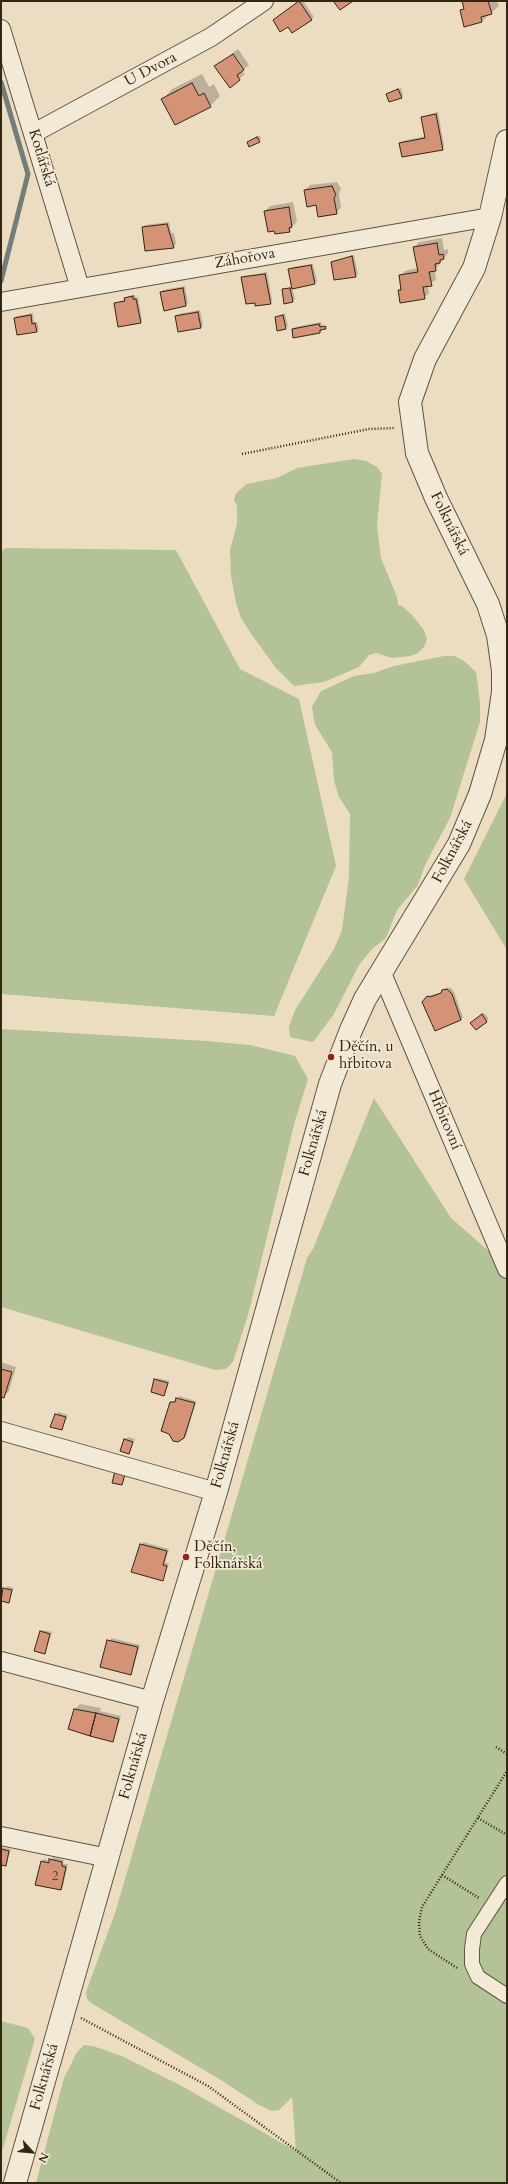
<!DOCTYPE html>
<html>
<head>
<meta charset="utf-8">
<style>
	body { margin:0 }
	#map { position:relative; width:508px; height:2184px; overflow:hidden; background:#ecddc2; font-family:Cardo,serif }
	canvas { display:block }
	.frame { position:absolute; inset:0; border:2px solid #332615; pointer-events:none }
	.north { position:absolute; left:12px; top:2132px; width:40px; height:40px; -webkit-text-stroke:3px #f3e9d7; paint-order:stroke; rotate:117deg; font-size:11px; font-weight:700; line-height:16px; text-align:center; color:#332615 }
	.north::after { content:''; display:block; margin:auto; width:14px; height:18px; background:#332615; clip-path:polygon(50% 0,100% 100%,50% 72%,0 100%) }
</style>
</head>
<body>
<div id="map">
<canvas width="508" height="2184"></canvas>
<div class="frame"></div>
<div class="north">N</div>
</div>
<script>
const g = document.querySelector('canvas').getContext('2d');
g.lineJoin = 'round';
function fillPath(path, color) { g.fillStyle = color; g.fill(path, 'evenodd'); }
const poly = rows => new Path2D(rows.map(r => 'M' + r).join(''));
function stroke(path, color, width, dash) { g.strokeStyle = color; g.lineWidth = width; g.lineCap = dash ? 'butt' : 'round'; g.setLineDash(dash || []); g.stroke(path); }
function label(font, color, halo, rows, align = 'center') {
  g.font = font + ' Cardo,serif'; g.lineWidth = 3.5; g.setLineDash([]); g.textBaseline = 'middle'; g.strokeStyle = halo; g.fillStyle = color; for (const [text, x, y, turn = 0] of rows) {
    g.save(); g.translate(x, y); g.rotate((+turn || 0) * Math.PI / 180); g.textAlign = isNaN(turn) ? turn : align; if (halo) g.strokeText(text, 0, 0); g.fillText(text, 0, 0); g.restore();
  }
}
fillPath(poly([
	[354,459,366,461,377,467,382,474,377,526,381,558,397,597,398,605,402,606,412,615,424,630,427,639,424,647,418,653,410,656,392,658,376,653,369,655,359,667,324,682,294,686,276,668,252,635,241,618,236,603,231,576,230,550,237,524,237,506,234,500,236,493,247,484,277,478,297,468],
	[5,548,176,550,240,669,299,699,336,866,274,1016,1,994,1,552],
	[444,656,454,656,464,661,476,672,480,703,480,722,450,818,425,865,418,885,397,910,386,938,372,949,359,965,334,1014,313,1042,290,1037,289,1027,295,1010,334,949,342,930,349,876,350,814,339,797,334,781,332,752,315,725,312,707,321,691,354,676,374,673,394,666],
	[507,793,507,950,464,879],
	[1,1029,207,1041,250,1045,295,1056,308,1079,295,1121,248,1315,233,1362,226,1369,215,1370,1,1307],
	[374,1098,451,1218,507,1267,507,2183,36,2183,64,2078,77,2052,84,2045,93,2046,124,2057,180,2085,296,2151,292,2097,279,2110,272,2111,259,2105,221,2080,91,2003,87,1999,86,1992,115,1913,307,1258,313,1249],
	[1,2021,28,2028,35,2039,1,2155]
]), '#b3c297');
fillPath(poly([
	[301,1,303,1,314,17,293,32,288,26,276,18],
	[463,1,497,1,499,6,481,22,461,11,465,8],
	[238,49,249,65,242,71,245,74,230,86,216,67],
	[202,74,209,87,214,84,220,96,210,106,163,99,172,89],
	[401,88,403,95,401,97,387,94],
	[438,112,444,146,442,149,400,143,402,141,426,136,422,117],
	[260,135,261,139,259,141,248,142],
	[337,182,341,189,339,193,341,208,336,213,317,204,305,190,310,185],
	[293,202,297,221,289,231,265,211,270,206],
	[169,222,171,233,174,233,176,244,173,247,143,227,145,225],
	[442,238,444,250,448,249,448,253,435,270,436,280,428,285,429,293,424,298,399,291,402,287,400,276,405,271,418,268,414,247,419,242],
	[354,255,358,274,355,276,332,262],
	[313,264,317,281,315,283,292,288,295,299,292,301,283,290,293,286,289,270,292,267],
	[267,272,272,300,270,303,243,278,245,276],
	[185,286,188,303,186,305,161,292,163,290],
	[135,295,135,297,138,297,142,320,140,322,115,303,126,299,128,296],
	[200,310,203,325,201,327,179,331,176,316,178,314],
	[33,313,34,322,37,322,39,329,37,331,15,318,17,316],
	[285,313,288,326,285,328,276,317],
	[321,322,322,326,328,326,320,332,293,329,295,327],
	[450,987,454,992,463,1017,461,1020,423,1002,427,996,443,992],
	[484,1013,489,1019,476,1029,474,1021],
	[1,1362,16,1367,9,1391,4,1396,1,1396],
	[157,1378,170,1381,164,1395,155,1380],
	[179,1396,196,1401,186,1436,183,1438,171,1402,176,1400],
	[58,1412,68,1415,61,1429,52,1426],
	[128,1437,135,1439,129,1453,125,1439],
	[127,1472,122,1484,113,1482],
	[143,1542,169,1549,165,1562,169,1564,162,1580,133,1572],
	[7,1586,14,1588,8,1602,2,1600],
	[43,1630,52,1632,45,1653,41,1632],
	[111,1638,140,1645,131,1674,101,1667],
	[80,1704,101,1708,100,1711,121,1716,113,1741,69,1729,75,1709],
	[1,1847,11,1849,6,1865,1,1864],
	[53,1857,64,1860,63,1864,68,1864,63,1887,61,1889,42,1862,44,1859,50,1861]
]), '#0003');
stroke(poly([
	[1,82,28,174,1,281]
]), '#737e7a', 5);
const building = poly([
	[299,1,312,20,292,33,288,27,280,32,273,20,299,1],
	[333,1,353,1,340,10,333,1],
	[462,1,488,1,492,14,481,17,482,22,464,27,460,10,464,9,462,1],
	[233,54,244,70,237,75,240,80,230,88,214,66,233,54],
	[192,83,199,96,204,93,211,107,175,125,161,99,192,83],
	[398,89,402,98,389,102,386,94,398,89],
	[436,114,443,150,402,157,399,143,425,138,421,117,436,114],
	[257,137,260,142,249,147,247,142,257,137],
	[332,186,336,195,334,198,337,214,318,217,316,205,307,207,304,190,332,186],
	[289,207,292,227,289,228,290,232,275,234,274,231,268,232,264,211,289,207],
	[167,224,174,248,145,251,142,227,167,224],
	[437,243,439,255,443,254,444,259,440,260,440,263,435,264,436,271,429,272,432,286,423,287,425,299,400,303,398,290,401,290,399,275,418,272,413,247,437,243],
	[352,256,356,277,334,280,331,262,352,256],
	[311,265,315,284,292,289,288,269,311,265],
	[265,274,271,304,255,306,255,303,246,304,241,277,265,274],
	[183,288,186,306,164,311,160,292,183,288],
	[290,288,293,302,284,304,282,289,290,288],
	[133,296,133,299,136,299,141,323,118,327,114,303,125,301,124,298,133,296],
	[198,312,201,328,178,332,175,316,198,312],
	[31,315,32,324,35,323,37,332,17,335,14,318,31,315],
	[283,315,286,329,277,331,275,317,283,315],
	[319,324,320,327,325,326,326,329,320,330,320,333,293,338,292,329,319,324],
	[447,989,452,994,461,1020,435,1031,422,1002,427,996,430,997,441,993,442,990,447,989],
	[482,1014,487,1022,476,1030,470,1023,482,1014],
	[1,1369,12,1372,4,1398,1,1397,1,1369],
	[154,1379,168,1383,164,1396,151,1392,154,1379],
	[176,1398,195,1403,184,1438,178,1442,173,1441,169,1434,161,1431,170,1402,175,1402,176,1398],
	[55,1414,66,1417,62,1430,50,1427,55,1414],
	[124,1439,133,1442,129,1454,120,1451,124,1439],
	[115,1471,125,1474,122,1485,112,1483,115,1471],
	[140,1544,167,1551,163,1565,167,1566,163,1581,131,1572,140,1544],
	[3,1588,12,1590,9,1603,1,1601,3,1588],
	[40,1631,50,1634,45,1654,34,1651,40,1631],
	[107,1640,138,1647,131,1675,100,1667,107,1640],
	[74,1709,96,1713,90,1736,68,1729,74,1709],
	[96,1713,119,1719,113,1742,90,1736,96,1713],
	[1,1849,9,1851,6,1866,1,1865,1,1849],
	[49,1859,62,1862,62,1866,66,1867,61,1890,35,1885,41,1861,49,1863,49,1859]
]);
fillPath(building, '#d49276');
stroke(building, '#332615', 1);
const pedestrian = poly([
	[507,1883,474,1934,472,1949,472,1964,478,1977,507,1996]
]);
const minor = poly([
	[1,29,80,288],
	[34,133,211,37,264,1],
	[1,302,490,217],
	[381,971,507,1269],
	[1,1431,216,1492],
	[1,1661,152,1701],
	[1,1836,108,1858]
]);
const tertiary = poly([
	[15,2183,152,1701,216,1492,330,1084,351,1030,365,999,459,844,480,794,496,740,503,692,503,671,498,635,488,604,436,498,417,453,410,402,425,359,474,268,490,217,507,141]
]);
stroke(pedestrian, '#615440', 16);
stroke(minor, '#615440', 20);
stroke(tertiary, '#615440', 24);
stroke(poly([
	[242,454,369,429,395,428],
	[496,1747,507,1754],
	[478,1818,507,1835],
	[442,1875,479,1898],
	[457,1968,428,1949,420,1936,419,1922,422,1907,507,1771],
	[81,2018,208,2086,341,2183]
]), '#332615', 2.5, [1, 2]);
stroke(pedestrian, '#f3e9d7', 14);
stroke(minor, '#f3e9d7', 18);
stroke(tertiary, '#f3e9d7', 22);
for (const [x, y, r, color] of [
	[331,1057,4,"#8f2418"],
	[186,1557,4,"#8f2418"]
]) { const dot = new Path2D(); dot.arc(x, y, r, 0, 2 * Math.PI); g.fillStyle = color; g.fill(dot); stroke(dot, '#f3e9d7', 1.5); }
label('13px', '#5b412d', null, [
	["2",55,1877]
]);
label('15px', '#332615', '#f3e9d7', [
	["U Dvora",151,70,-28],
	["Kotlářská",41,158,73],
	["Záhořova",245,259,-10],
	["Folknářská",449,524,64],
	["Folknářská",453,852,-62],
	["Hřbitovní",444,1120,67],
	["Folknářská",314,1143,-74],
	["Folknářská",226,1455,-74],
	["Folknářská",134,1766,-74],
	["Folknářská",45,2077,-74]
]);
label('15px', '#332615', '#f3e9d7', [
	["Děčín, u",339,1048],
	["hřbitova",339,1065],
	["Děčín,",194,1548],
	["Folknářská",194,1565]
], 'left');
</script>
</body>
</html>
